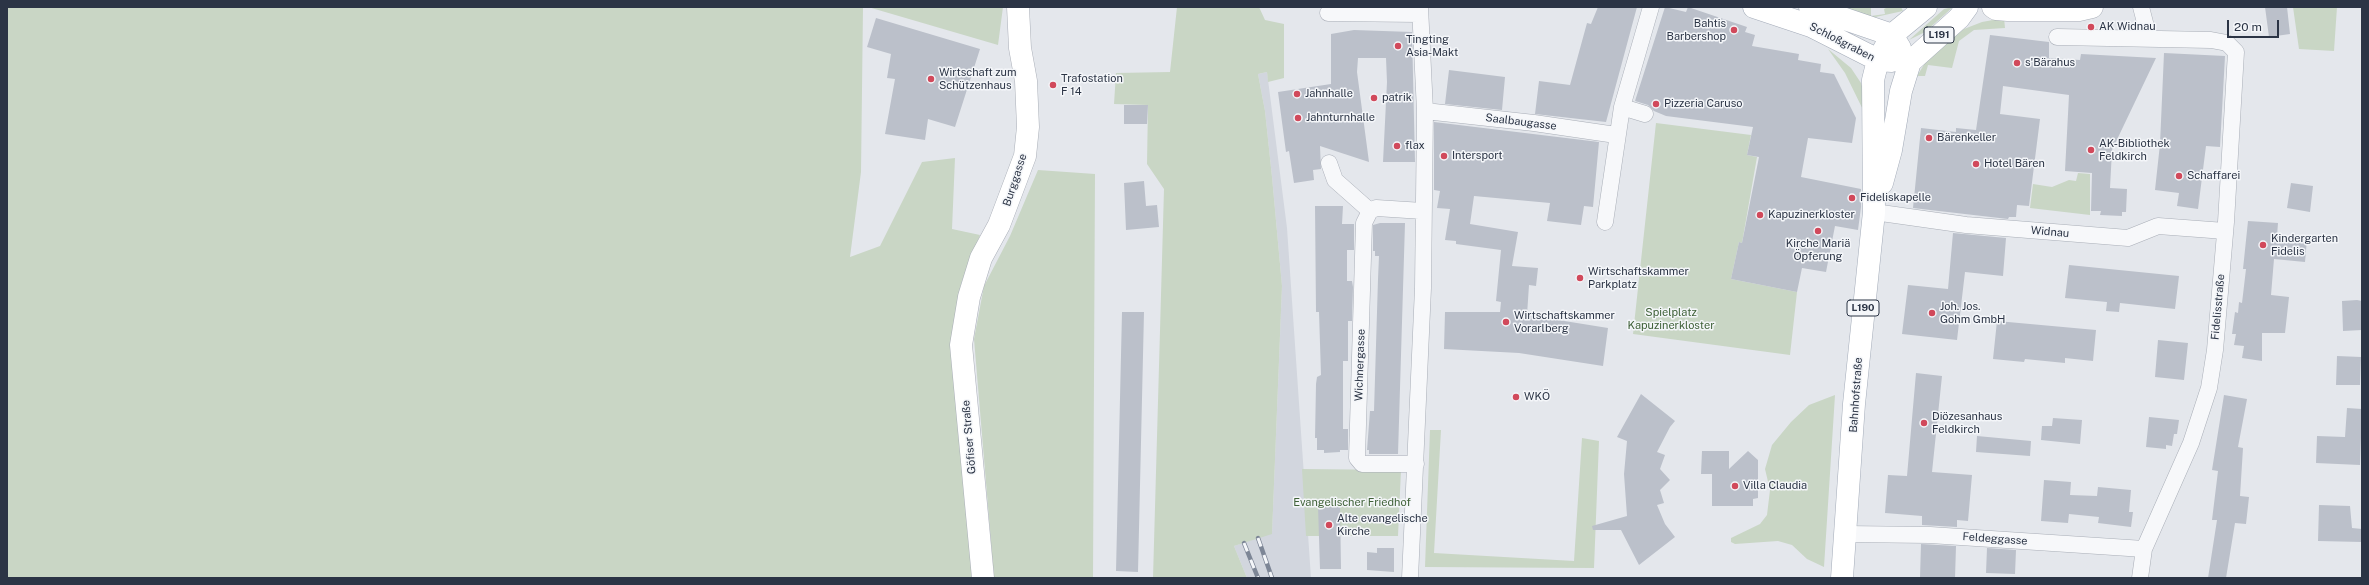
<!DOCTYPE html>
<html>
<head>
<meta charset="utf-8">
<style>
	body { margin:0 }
	#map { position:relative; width:2369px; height:585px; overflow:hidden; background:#e4e7ec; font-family:"Public Sans",sans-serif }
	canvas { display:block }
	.frame { position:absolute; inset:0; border:8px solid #2b3445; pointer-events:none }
	.scale { position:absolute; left:2227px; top:20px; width:52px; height:18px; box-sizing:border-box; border:2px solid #2b3445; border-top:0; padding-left:5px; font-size:12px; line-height:14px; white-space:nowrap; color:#2b3445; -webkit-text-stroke:3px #f4f6f9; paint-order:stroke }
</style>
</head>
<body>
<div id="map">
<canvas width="2369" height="585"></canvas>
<div class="frame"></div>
<div class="scale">20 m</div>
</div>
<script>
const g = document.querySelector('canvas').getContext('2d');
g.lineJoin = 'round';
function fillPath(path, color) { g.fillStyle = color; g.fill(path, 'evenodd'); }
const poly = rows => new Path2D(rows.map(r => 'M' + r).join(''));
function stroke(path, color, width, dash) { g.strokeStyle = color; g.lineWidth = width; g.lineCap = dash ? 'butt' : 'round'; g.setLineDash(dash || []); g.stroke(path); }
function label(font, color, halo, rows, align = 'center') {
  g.font = font + ' "Public Sans",sans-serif'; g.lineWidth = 3; g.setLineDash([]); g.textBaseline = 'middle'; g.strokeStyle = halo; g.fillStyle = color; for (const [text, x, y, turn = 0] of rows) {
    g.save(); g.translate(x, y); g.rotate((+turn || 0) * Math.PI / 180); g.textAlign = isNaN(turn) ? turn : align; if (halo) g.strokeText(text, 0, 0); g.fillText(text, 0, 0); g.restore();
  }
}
fillPath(poly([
	[1267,72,1287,228,1311,578,1247,578,1234,546,1272,533,1282,286,1272,177,1265,111,1258,74]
]), '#d2d6de');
fillPath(poly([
	[7,7,863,7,861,172,850,257,880,246,922,162,955,158,952,229,980,235,961,284,953,340,974,578,7,578],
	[868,7,1003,7,998,45],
	[1177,7,1259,7,1265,20,1284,24,1284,78,1268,82,1267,72,1258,74,1265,111,1272,177,1282,286,1272,534,1234,546,1247,578,1153,578,1164,189,1147,164,1148,105,1114,104,1116,73,1170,72],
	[1833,7,1871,7,1871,16,1885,14,1884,9,1888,7,1901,7,1903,11,1871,18],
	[1953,7,1925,32,1909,40,1944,9],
	[2293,7,2337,7,2334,51,2299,49],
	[2004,18,2005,28,1974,30,1959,41,1952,68,1928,65,1925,76,1917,76,1925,63,1944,44,1964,29,1982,22],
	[1828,49,1851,68,1861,83,1867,102,1869,122,1845,73],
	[1656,123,1751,135,1747,155,1757,157,1742,243,1739,242,1731,279,1797,292,1790,355,1633,334],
	[1038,170,1095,174,1093,578,994,578,974,339,984,286,1010,236],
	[2078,173,2090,174,2090,215,2030,208,2033,184,2052,187,2069,180,2076,181],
	[1835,395,1824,567,1807,559,1792,545,1778,541,1735,544,1731,542,1731,538,1760,524,1767,515,1770,490,1765,469,1772,445,1791,422,1809,405],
	[1430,430,1441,430,1434,553,1574,561,1582,438,1599,441,1594,568,1425,567],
	[1302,469,1401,470,1398,536,1306,536]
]), '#c9d6c5');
fillPath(poly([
	[1598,7,1637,7,1606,122,1535,114,1539,81,1570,85,1587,23,1591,24],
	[1665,7,1686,12,1688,7,1747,27,1745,32,1755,35,1752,46,1799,54,1798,60,1821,64,1820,72,1834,74,1856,118,1852,143,1808,138,1801,177,1861,189,1861,207,1858,230,1835,226,1826,272,1802,268,1797,292,1731,279,1739,242,1742,243,1759,157,1747,155,1753,127,1666,116,1654,111,1648,105,1635,101],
	[2265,7,2287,7,2290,34,2269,37],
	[876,18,980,49,955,127,928,119,925,140,885,134,895,79,887,78,891,54,867,47],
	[1354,30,1412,32,1415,162,1383,162,1387,82,1386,58,1358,58,1357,72,1369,162,1320,146,1321,169,1313,170,1314,180,1294,183,1289,151,1286,152,1278,92,1331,84,1331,34],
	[1990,35,2049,42,2049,58,2080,60,2081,54,2156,58,2112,150,2110,188,2127,189,2126,212,2122,212,2122,216,2100,215,2101,211,2091,211,2092,173,2065,171,2069,95,2003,86,2000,114,2040,119,2029,206,2017,205,2016,217,2009,217,2008,219,1913,208,1921,128,1956,132,1956,128,1976,130],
	[2164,53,2225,56,2220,147,2206,146,2198,209,2177,206,2179,193,2155,190,2160,144],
	[1449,70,1505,77,1502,110,1445,104],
	[1124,105,1148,105,1147,124,1124,124],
	[1434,122,1599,142,1593,207,1584,206,1581,225,1547,221,1550,203,1474,196,1470,224,1518,232,1512,266,1538,268,1536,286,1529,285,1527,315,1608,328,1603,366,1519,353,1444,349,1445,312,1500,312,1501,302,1496,301,1501,250,1456,244,1456,241,1445,240,1450,209,1437,208,1440,191,1434,190],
	[1144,181,1146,206,1157,205,1159,227,1126,230,1124,183],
	[2291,183,2313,186,2310,212,2287,208],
	[1315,206,1343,206,1342,224,1354,224,1354,250,1347,250,1347,281,1352,281,1353,287,1352,321,1348,321,1348,361,1343,361,1343,429,1348,429,1348,450,1340,450,1340,452,1324,453,1324,450,1317,450,1317,438,1315,438,1316,384,1317,377,1321,375,1319,312,1316,312],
	[2248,221,2278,223,2277,236,2307,239,2305,262,2274,259,2271,295,2289,297,2285,333,2262,333,2262,361,2242,358,2244,346,2234,345,2236,334,2232,334,2235,312,2238,313,2239,302,2242,303,2246,269,2243,269],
	[1380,223,1405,223,1398,454,1369,454,1369,450,1367,450,1370,411,1374,411,1378,279,1379,256,1375,256,1375,251,1373,251,1373,225],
	[1953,233,2006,238,2003,276,1965,272,1957,340,1902,334,1908,285,1948,289],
	[2069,265,2179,276,2175,309,2120,303,2119,312,2106,311,2107,302,2065,298],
	[2357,300,2362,301,2362,330,2343,331,2342,301],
	[1122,312,1144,312,1138,572,1116,571],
	[1997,321,2096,330,2093,361,2065,358,2065,363,2025,359,2024,362,1993,359],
	[2158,340,2188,343,2184,380,2155,377],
	[2337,356,2361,357,2360,385,2336,385],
	[1916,373,1942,376,1932,472,1972,475,1968,521,1957,520,1957,527,1922,525,1922,516,1885,513,1888,475,1907,476],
	[1641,394,1675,421,1670,427,1657,452,1665,455,1660,469,1670,480,1660,490,1664,503,1657,505,1665,524,1675,537,1639,565,1621,530,1593,530,1592,526,1627,516,1624,474,1627,441,1617,437],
	[2224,395,2247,399,2238,447,2243,448,2240,496,2249,497,2246,524,2235,523,2226,578,2208,578,2217,520,2212,520,2218,471,2212,470],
	[2347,408,2362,409,2360,465,2316,463,2317,436,2345,437],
	[2149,417,2179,420,2177,434,2174,434,2172,446,2166,445,2166,449,2146,447],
	[2053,418,2082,420,2080,444,2041,440,2042,426,2052,426],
	[1977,436,2031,441,2030,456,1976,452],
	[1702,451,1729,451,1729,469,1748,451,1758,460,1758,498,1753,499,1753,506,1712,506,1712,474,1701,474],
	[2044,480,2071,482,2070,495,2097,496,2098,487,2131,490,2129,512,2133,512,2131,527,2098,523,2099,517,2069,514,2068,523,2041,521],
	[1318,505,1340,505,1341,569,1320,569],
	[2319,505,2350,506,2352,528,2362,529,2362,542,2318,541],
	[1921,544,1956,546,1955,578,1920,578],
	[1377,548,1394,548,1394,572,1367,570,1367,552,1377,553],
	[1987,548,2016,550,2015,574,1986,573]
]), '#bbc0ca');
const street = poly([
	[2141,7,2149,38],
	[1328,13,1419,14],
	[2057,37,2211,40,2227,43,2236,52,2226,222,2215,350,2209,388,2191,443,2144,549,2140,578],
	[1622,107,1645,114],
	[1425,111,1534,123,1616,135],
	[1329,163,1335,180,1370,211],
	[1874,212,1966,225,2128,238,2158,226,2225,231],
	[1605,222,1622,107,1651,7],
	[1416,464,1362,464,1357,458,1364,223,1370,211,1376,208,1423,211],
	[1845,534,1930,535,2144,549],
	[1410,578,1423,288,1425,111,1420,7]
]);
const secondary = poly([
	[1993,7,1996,9,2008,10,2079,10,2092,7],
	[983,578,961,345,969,297,981,258,999,225,1025,156,1028,127,1026,81,1020,48,1018,7]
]);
const primary = poly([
	[1754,7,1811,26,1878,60,1892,61],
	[1810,7,1892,35,1900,48],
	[1882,183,1891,150,1901,91,1910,62,1959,18,1967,7],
	[1842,578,1854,404,1874,212,1873,80,1878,60,1892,35,1926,7]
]);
stroke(street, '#a9aeb7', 17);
stroke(secondary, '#a9aeb7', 23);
stroke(primary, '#a3abb8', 23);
stroke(street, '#f7f8fa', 16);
stroke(secondary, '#fff', 22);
stroke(primary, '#fff', 22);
const rail = poly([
	[1258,538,1272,578],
	[1244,543,1258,578]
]);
stroke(rail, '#7d8696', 4.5);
stroke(rail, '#f4f6f9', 3, [9]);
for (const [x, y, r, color] of [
	[2091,27,4,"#d1495b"],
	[1734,30,4,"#d1495b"],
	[1398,46,4,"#d1495b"],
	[2017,63,4,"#d1495b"],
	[931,79,4,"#d1495b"],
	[1053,85,4,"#d1495b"],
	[1297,94,4,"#d1495b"],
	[1374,98,4,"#d1495b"],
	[1656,104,4,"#d1495b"],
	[1298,118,4,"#d1495b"],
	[1929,138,4,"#d1495b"],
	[1397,146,4,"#d1495b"],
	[2091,150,4,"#d1495b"],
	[1444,156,4,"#d1495b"],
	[1976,164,4,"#d1495b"],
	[2179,176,4,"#d1495b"],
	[1852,198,4,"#d1495b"],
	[1760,215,4,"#d1495b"],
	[1818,231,4,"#d1495b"],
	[2263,245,4,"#d1495b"],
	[1580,278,4,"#d1495b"],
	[1932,313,4,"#d1495b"],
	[1506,322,4,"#d1495b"],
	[1516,397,4,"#d1495b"],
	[1924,423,4,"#d1495b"],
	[1735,486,4,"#d1495b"],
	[1329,525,4,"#d1495b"]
]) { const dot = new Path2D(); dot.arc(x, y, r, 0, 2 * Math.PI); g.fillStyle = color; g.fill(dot); stroke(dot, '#f4f6f9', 1.5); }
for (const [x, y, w] of [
	[1939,35,30],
	[1863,308,32]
]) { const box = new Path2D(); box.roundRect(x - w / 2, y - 8, w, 16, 3); g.fillStyle = '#f4f6f9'; g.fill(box); stroke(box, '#2b3445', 1); }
label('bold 10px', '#2b3445', null, [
	["L191",1939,35],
	["L190",1863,308]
]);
label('11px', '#2b3445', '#f4f6f9', [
	["Bahtis",1726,24,"right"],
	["Barbershop",1726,37,"right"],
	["AK Widnau",2099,27],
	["Tingting",1406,40],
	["Asia-Makt",1406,53],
	["s'Bärahus",2025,63],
	["Wirtschaft zum",939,73],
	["Schützenhaus",939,86],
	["Trafostation",1061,79],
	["F 14",1061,92],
	["Jahnhalle",1305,94],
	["patrik",1382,98],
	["Pizzeria Caruso",1664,104],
	["Jahnturnhalle",1306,118],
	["Bärenkeller",1937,138],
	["AK-Bibliothek",2099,144],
	["Feldkirch",2099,157],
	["flax",1405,146],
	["Intersport",1452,156],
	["Hotel Bären",1984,164],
	["Schaffarei",2187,176],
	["Fideliskapelle",1860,198],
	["Kapuzinerkloster",1768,215],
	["Kindergarten",2271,239],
	["Fidelis",2271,252],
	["Kirche Mariä",1818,244,"center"],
	["Öpferung",1818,257,"center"],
	["Wirtschaftskammer",1588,272],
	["Parkplatz",1588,285],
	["Joh. Jos.",1940,307],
	["Gohm GmbH",1940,320],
	["Wirtschaftskammer",1514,316],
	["Vorarlberg",1514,329],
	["WKÖ",1524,397],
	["Diözesanhaus",1932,417],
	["Feldkirch",1932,430],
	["Villa Claudia",1743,486],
	["Alte evangelische",1337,519],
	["Kirche",1337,532]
], 'left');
label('11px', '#2b3445', '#f4f6f9', [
	["Schloßgraben",1842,42,27],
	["Saalbaugasse",1521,122,7],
	["Burggasse",1015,180,-72],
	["Widnau",2050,232,5],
	["Fidelisstraße",2218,307,-85],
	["Wichnergasse",1360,365,-88],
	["Bahnhofstraße",1856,395,-86],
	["Göfiser Straße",969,437,-95],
	["Feldeggasse",1995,539,4]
]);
label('11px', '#3f6138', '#f4f6f9', [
	["Spielplatz",1671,313],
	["Kapuzinerkloster",1671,326],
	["Evangelischer Friedhof",1352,503]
]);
</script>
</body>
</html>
